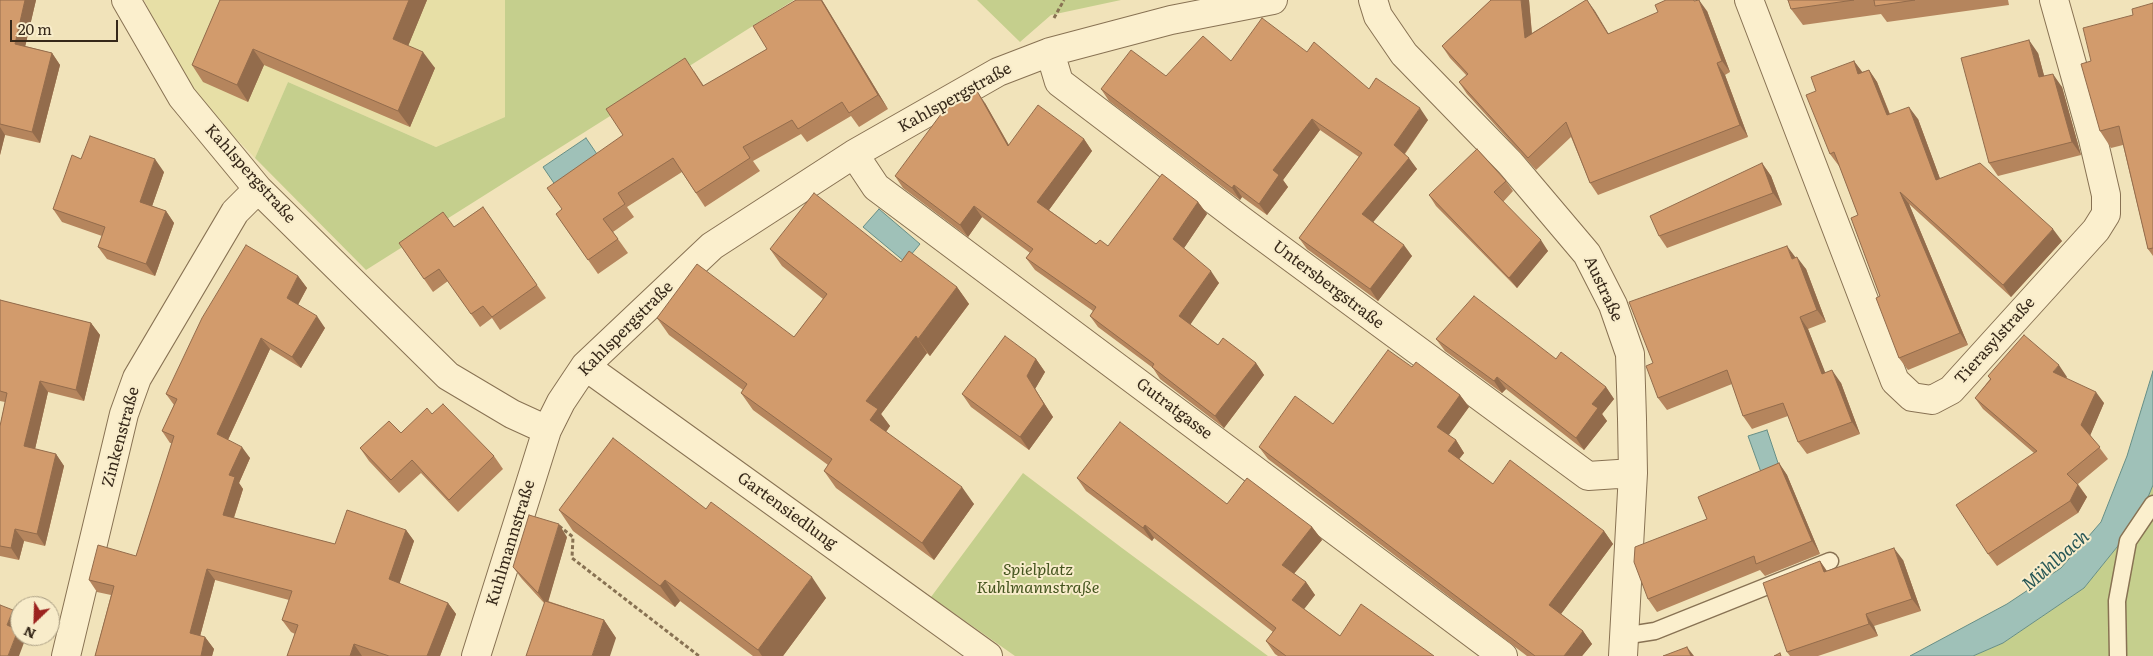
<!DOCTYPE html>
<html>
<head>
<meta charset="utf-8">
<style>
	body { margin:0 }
	#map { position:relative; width:2153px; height:656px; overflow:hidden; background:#f1e3ba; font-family:Literata,serif }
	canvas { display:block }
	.north { position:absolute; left:10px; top:596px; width:50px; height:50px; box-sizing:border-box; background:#f8ecca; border:1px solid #aa9e83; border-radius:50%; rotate:204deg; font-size:14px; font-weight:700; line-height:20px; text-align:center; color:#362819 }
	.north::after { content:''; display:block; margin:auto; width:18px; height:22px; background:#9c231f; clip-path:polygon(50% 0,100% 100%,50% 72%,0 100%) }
	.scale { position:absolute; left:10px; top:20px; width:108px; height:22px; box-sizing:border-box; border:2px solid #362819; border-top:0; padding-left:6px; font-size:15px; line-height:18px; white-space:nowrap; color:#362819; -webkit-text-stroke:4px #f8ecca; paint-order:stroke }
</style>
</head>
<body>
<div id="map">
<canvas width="2153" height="656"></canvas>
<div class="north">N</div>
<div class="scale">20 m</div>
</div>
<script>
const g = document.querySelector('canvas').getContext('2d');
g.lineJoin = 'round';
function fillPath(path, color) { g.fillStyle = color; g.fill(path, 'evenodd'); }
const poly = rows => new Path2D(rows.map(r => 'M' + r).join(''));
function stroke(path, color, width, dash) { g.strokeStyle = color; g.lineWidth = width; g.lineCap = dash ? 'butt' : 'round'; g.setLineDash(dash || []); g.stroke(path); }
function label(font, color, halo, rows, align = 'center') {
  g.font = font + ' Literata,serif'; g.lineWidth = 4; g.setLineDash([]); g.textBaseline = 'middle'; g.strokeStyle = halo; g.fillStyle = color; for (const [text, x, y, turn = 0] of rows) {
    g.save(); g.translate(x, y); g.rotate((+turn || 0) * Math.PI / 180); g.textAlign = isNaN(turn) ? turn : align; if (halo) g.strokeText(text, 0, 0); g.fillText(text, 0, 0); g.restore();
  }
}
fillPath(poly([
	[144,0,505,0,505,117,436,147,288,82,255,158,218,120,178,67]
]), '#e7dfa6');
fillPath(poly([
	[505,0,794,0,366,270,255,158,288,82,436,147,505,117],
	[977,0,1121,0,1051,15,1020,42],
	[1023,473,1122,548,1268,656,1015,656,931,597],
	[2153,485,2153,656,1973,656,2003,643,2084,588,2138,521]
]), '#c5cf8d');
const water = poly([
	[586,138,601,160,558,189,543,167,586,138],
	[879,209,920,244,905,262,863,227,879,209],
	[2153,371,2153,485,2138,521,2084,588,2003,643,1973,656,1910,656,2007,604,2061,568,2101,522,2127,456,2153,371],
	[1767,430,1780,469,1762,475,1748,436,1767,430]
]);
fillPath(water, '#9fc1b8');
stroke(water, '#668e86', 1);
const lane = poly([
	[1623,636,1655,631,1830,561],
	[2118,656,2117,601,2128,541,2153,504]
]);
const street = poly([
	[126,0,182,97,258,189,448,376,512,414,547,430],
	[1373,0,1378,16,1404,54,1510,163,1587,254,1613,305,1630,354,1632,419,1633,473,1623,656],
	[1749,0,1895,381,1912,397,1932,400,1951,390,2096,230,2106,214,2106,195,2093,139,2054,0],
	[1050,52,1059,82,1242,221,1588,476,1633,473],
	[854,154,876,187,1503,656],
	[585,366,988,656],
	[66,656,124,414,137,378,235,212,258,189],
	[476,656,547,430,561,402,585,366,712,246,854,154,998,72,1050,52,1171,20,1273,0]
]);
stroke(lane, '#887253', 19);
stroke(street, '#887253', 30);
stroke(poly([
	[1054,18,1064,0],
	[559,526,573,537,572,558,699,656]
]), '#887253', 3, [4, 2.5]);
stroke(lane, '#fbefcd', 16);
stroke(street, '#fbefcd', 28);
fillPath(poly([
	[0,0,36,0,25,46,52,53,60,65,40,143,5,135,0,155],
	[220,0,427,0,408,46,435,68,410,127,264,65,248,102,203,82,192,65],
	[822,0,888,109,859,127,851,116,807,142,801,134,753,161,760,171,705,207,682,172,627,207,634,217,613,232,628,253,598,274,556,214,562,209,623,135,694,71,704,86,767,49],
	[1491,0,1529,0,1532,33,1587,0,1608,34,1707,11,1730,72,1725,75,1748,137,1598,195,1590,183,1571,137,1536,170,1467,94,1459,82,1467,76,1450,58,1442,46],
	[1788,0,2008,0,2009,5,1887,22,1881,14,1803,25,1791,9],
	[2153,3,2153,256,2148,249,2123,145,2111,148,2100,131,2133,15],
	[1307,52,1369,89,1428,120,1405,154,1417,169,1373,222,1412,256,1378,301,1307,249,1299,238,1359,157,1320,130,1283,180,1288,187,1267,215,1242,197,1240,200,1109,101,1101,89,1166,76,1231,61],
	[2038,53,2044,76,2062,87,2081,155,1998,176,1989,163],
	[1854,61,1862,72,1869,70,1877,82,1890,114,1918,119,1940,179,2062,241,2011,297,1909,204,1968,345,1908,370,1899,358,1880,296,1858,215,1839,165,1839,166,1830,154,1816,91],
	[985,103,1009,145,1084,139,1092,151,1049,210,1096,244,1108,246,1198,202,1207,214,1184,248,1219,283,1190,324,1218,345,1256,363,1264,375,1224,428,1160,379,1153,368,1098,327,1090,316,1093,311,1035,270,1026,258,1030,253,982,217,968,237,903,188,895,176],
	[81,159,164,172,152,206,166,211,174,223,155,276,107,259,98,247,102,236,62,222,53,209],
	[1762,163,1771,176,1782,205,1667,248,1659,236],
	[1506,181,1513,191,1503,202,1548,251,1517,288,1436,206,1429,195],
	[483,207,546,298,500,330,492,318,480,327,448,281,433,292,399,243,454,227],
	[770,249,901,262,957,287,969,304,930,356,927,353,881,414,890,426,886,432,974,504,934,560,836,488,824,471,828,465,753,410,741,393,743,390,669,335,657,318,794,337,823,299,782,266],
	[1795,258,1806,269,1826,322,1808,329,1825,373,1841,383,1860,434,1807,454,1798,442,1788,416,1752,429,1743,416,1732,384,1667,410,1658,398,1653,363],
	[298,276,307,288,298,305,325,328,301,368,270,349,228,440,250,458,239,483,243,489,234,518,335,544,406,530,414,541,399,584,448,603,456,614,440,656,287,656,295,634,291,632,282,620,289,600,215,580,200,636,205,637,214,649,212,656,95,656,111,595,97,592,89,580,136,556,172,443,170,443,162,431,174,405,166,394],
	[0,300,91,323,100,335,84,401,48,392,35,449,56,454,64,466,45,546,24,541,19,560,0,556,0,426,5,402,0,401],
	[1436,339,1556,359,1606,387,1614,399,1602,414,1607,421,1584,450,1506,389,1502,393,1445,351],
	[1036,359,1045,372,1035,389,1053,417,1029,450,971,407,962,394],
	[1412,367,1460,395,1469,407,1448,435,1456,440,1464,453,1459,459,1493,484,1604,531,1613,544,1561,614,1583,631,1592,644,1582,656,1527,656,1268,459,1259,447,1333,424],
	[1988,376,2067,377,2066,378,2104,403,2090,435,2108,459,2078,484,2087,497,2078,513,1997,566,1988,554,2034,453,1983,409,1975,398,1990,379],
	[432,414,494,456,503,469,458,512,421,473,399,493,369,461,360,448,401,433],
	[1779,463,1787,475,1820,554,1765,576,1760,570,1657,612,1648,599,1707,519],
	[1077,478,1227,504,1312,527,1322,540,1294,574,1306,582,1315,595,1304,609,1340,636,1434,656,1278,656,1275,654,1266,641,1273,632,1154,538,1152,541,1086,491],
	[706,509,826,598,783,656,753,656,680,601,675,607,573,531,559,510],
	[567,537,548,601,604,620,616,638,544,603,522,579,513,567],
	[1903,560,1921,611,1874,626,1878,636,1818,656,1790,656,1787,652,1820,561,1827,571]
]), '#b5855d');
fillPath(poly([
	[25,0,36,0,23,56,15,44],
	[409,0,427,0,404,56,393,39],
	[821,0,822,0,888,109,878,95],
	[1521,0,1529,0,1533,49,1525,38],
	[1587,0,1595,11,1616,46,1608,34],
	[1699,0,1707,11,1730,72,1722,61],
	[2029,40,2038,53,2048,90,2039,77],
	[253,49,264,65,248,102,237,85],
	[423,52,435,68,410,127,398,111],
	[52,53,60,65,40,143,32,132],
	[1854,61,1863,73,1858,74],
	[1717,63,1725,75,1748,137,1740,125],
	[1869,70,1877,82,1895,128,1887,115],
	[2053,74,2062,87,2081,155,2072,142],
	[977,91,985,103,1016,158,1008,146],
	[1909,107,1918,119,1945,192,1936,180],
	[1420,108,1428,120,1402,157,1394,145],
	[1312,119,1320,130,1283,180,1288,187,1267,215,1259,204,1273,170],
	[0,127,5,135,0,155],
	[1084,139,1092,151,1046,214,1037,202],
	[1409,158,1417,169,1370,226,1362,214],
	[155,159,164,172,149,215,140,202],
	[1762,163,1771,176,1782,205,1773,193],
	[1234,185,1242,197,1240,200,1232,188],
	[1900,192,1909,204,1968,345,1960,333],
	[1198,202,1207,214,1182,251,1173,239],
	[974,206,982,217,968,237,960,225],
	[166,211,174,223,155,276,146,264],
	[2053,229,2062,241,2011,297,2003,285],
	[1541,240,1548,251,1517,288,1509,278],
	[1404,245,1412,256,1378,301,1370,289],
	[1787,246,1796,258,1792,259],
	[1797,257,1806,269,1826,322,1817,310],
	[1211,271,1219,283,1188,328,1179,316],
	[298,276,307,288,295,310,287,298],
	[957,287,969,304,930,356,918,339],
	[317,316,325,328,301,368,292,357],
	[1800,317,1808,329,1831,387,1822,374],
	[91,323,100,335,84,401,76,390],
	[916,336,927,353,881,414,890,426,882,437,870,420,866,401],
	[261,338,270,349,225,446,217,434],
	[1036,359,1045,372,1035,389,1053,417,1029,450,1020,437,1027,376],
	[1256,363,1264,375,1224,428,1215,416],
	[2059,365,2067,377,2061,384,2053,372],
	[1832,370,1841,383,1860,434,1852,422],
	[1497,377,1506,389,1502,393,1494,381],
	[40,381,48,392,33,458,24,446],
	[1606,387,1614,399,1602,414,1607,421,1584,450,1576,438,1592,404],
	[2096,392,2104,403,2090,436,2081,425],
	[1460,395,1469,407,1446,439,1437,427],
	[1456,440,1464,453,1456,463,1448,451],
	[242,447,250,458,239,483,243,489,231,526,223,515,229,475],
	[56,454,64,466,45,546,37,534],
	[1779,463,1787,475,1820,554,1812,541],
	[2078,485,2087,497,2078,513,2070,501],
	[962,487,974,504,934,560,922,543],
	[559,524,567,537,547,606,538,593],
	[1145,525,1154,538,1152,541,1143,528],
	[1312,527,1322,540,1291,577,1282,565],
	[15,529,24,541,19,560,11,548],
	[406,530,414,541,397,591,389,579],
	[1604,531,1613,544,1558,618,1549,605],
	[1894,548,1903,560,1921,611,1912,599],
	[1820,561,1828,573,1824,572],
	[207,569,215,580,198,644,190,633],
	[812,577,826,598,783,656,762,656,758,650],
	[665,580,680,601,675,607,660,586],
	[1306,582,1315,595,1301,613,1292,600],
	[448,603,456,614,440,656,427,656],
	[13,610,20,620,14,635,7,625],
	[1866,614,1874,626,1878,636,1869,624],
	[604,620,616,638,610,656,592,656],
	[18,630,20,633,20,636,22,636,25,640,19,656,8,656],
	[1583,631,1592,644,1582,656,1564,656],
	[205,637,214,649,212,656,201,656],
	[354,644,362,656,350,656],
	[1687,647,1694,656,1691,656]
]), '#936c4c');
const building = poly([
	[0,0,25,0,15,44,52,53,32,132,0,124,0,0],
	[220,0,409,0,393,39,423,52,398,111,253,49,237,85,192,65,220,0],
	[796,0,821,0,878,95,849,113,842,102,798,129,792,120,743,147,750,158,696,193,673,158,618,193,625,204,603,219,618,239,588,260,556,214,562,209,547,188,623,135,606,109,685,58,703,86,767,49,753,26,796,0],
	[1491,0,1521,0,1525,38,1586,0,1587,0,1608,34,1658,12,1655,5,1666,0,1694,0,1694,1,1699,0,1722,61,1717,63,1740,125,1590,183,1566,122,1528,158,1459,82,1468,74,1442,46,1491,0],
	[1788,0,1854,0,1791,9,1788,0],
	[1874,0,1915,0,1875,6,1874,0],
	[2153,3,2153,248,2148,249,2119,126,2100,131,2081,64,2091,61,2083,28,2133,15,2132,9,2153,3],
	[1262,18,1307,52,1314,42,1369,89,1376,78,1420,108,1394,145,1409,158,1362,214,1404,245,1370,289,1299,238,1362,153,1312,119,1273,170,1279,175,1259,204,1234,185,1232,188,1101,89,1131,50,1166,76,1203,36,1231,61,1262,18],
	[2029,40,2039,77,2053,74,2072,142,1989,163,1961,58,2029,40],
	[1854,61,1858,74,1869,70,1887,115,1909,107,1936,180,1980,163,2053,229,2003,285,1900,192,1960,333,1899,358,1876,298,1880,296,1851,218,1858,215,1834,152,1830,154,1806,95,1816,91,1811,77,1854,61],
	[977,91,1008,146,1038,105,1084,139,1037,202,1096,244,1100,240,1108,246,1162,174,1198,202,1173,239,1211,271,1179,316,1218,345,1223,338,1256,363,1215,416,1152,367,1154,364,1090,316,1096,307,1026,258,1033,249,974,206,960,225,895,176,950,102,977,91],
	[90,136,155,159,140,202,166,211,146,264,98,247,105,227,53,209,72,155,81,159,90,136],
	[1477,149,1506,181,1494,192,1541,240,1509,278,1429,195,1477,149],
	[1762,163,1773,193,1659,236,1650,216,1762,163],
	[814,193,901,262,909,251,957,287,918,339,916,336,866,401,878,409,870,420,962,487,922,543,824,471,832,459,741,393,747,384,657,318,697,264,794,337,827,294,770,249,814,193],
	[483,207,537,285,492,317,483,306,471,314,439,269,424,279,399,243,443,212,454,227,483,207],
	[246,245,298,276,287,298,317,316,292,357,261,338,217,434,242,447,229,475,235,477,223,515,335,544,347,510,406,530,389,579,448,603,427,656,389,656,354,644,350,656,287,656,298,625,282,620,292,591,207,569,190,633,205,637,201,656,95,656,114,586,89,580,98,545,136,556,174,436,162,431,177,399,166,394,202,318,246,245],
	[1787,246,1792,259,1797,257,1817,310,1800,317,1822,374,1832,370,1852,422,1798,442,1783,403,1743,416,1727,370,1658,398,1646,366,1653,363,1629,302,1787,246],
	[1474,296,1556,359,1561,352,1606,387,1592,404,1598,408,1576,438,1497,377,1494,381,1436,339,1474,296],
	[0,300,91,323,76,390,40,381,24,446,56,454,37,534,15,529,11,548,0,546,0,426,7,393,0,391,0,300],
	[2024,335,2059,365,2053,372,2096,392,2081,425,2100,447,2067,474,2078,485,2070,501,1988,554,1956,505,2037,451,1975,398,1991,379,1988,376,2024,335],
	[1005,336,1036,359,1027,376,1044,404,1020,437,962,394,1005,336],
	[1388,350,1412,367,1416,362,1460,395,1437,427,1456,440,1448,451,1493,484,1510,460,1604,531,1549,605,1583,631,1564,656,1535,656,1259,447,1295,396,1333,424,1388,350],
	[443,404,494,456,449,500,412,460,391,480,360,448,389,421,401,433,427,408,432,414,443,404],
	[1120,422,1227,504,1247,478,1312,527,1282,565,1306,582,1292,600,1340,636,1361,604,1434,656,1286,656,1266,641,1276,628,1145,525,1143,528,1077,478,1120,422],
	[613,438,706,509,711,502,812,577,758,650,665,580,660,586,559,510,613,438],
	[1779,463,1812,541,1756,564,1754,556,1648,599,1634,562,1635,547,1707,519,1698,497,1779,463],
	[529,515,559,524,538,593,513,567,529,515],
	[1894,548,1912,599,1866,614,1869,624,1787,652,1763,583,1820,561,1824,572,1894,548],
	[545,601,604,620,592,656,526,656,545,601],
	[0,605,13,610,7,625,18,630,8,656,0,656,0,605],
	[1687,647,1691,656,1663,656,1687,647],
	[1780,653,1781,656,1774,656,1780,653]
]);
fillPath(building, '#d29b6c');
stroke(building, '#936c4c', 1);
label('16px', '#362819', '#f8ecca', [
	["Kahlspergstraße",955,98,-29],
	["Kahlspergstraße",250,174,48],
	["Untersbergstraße",1328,285,37],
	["Austraße",1603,289,65],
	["Kahlspergstraße",626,329,-45],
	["Tierasylstraße",1995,341,-48],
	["Gutratgasse",1174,409,37],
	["Zinkenstraße",121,437,-75],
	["Gartensiedlung",787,511,36],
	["Kuhlmannstraße",511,543,-73]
]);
label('italic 16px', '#44541e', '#f8ecca', [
	["Spielplatz",1038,570],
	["Kuhlmannstraße",1038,588]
]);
label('italic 18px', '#275756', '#f8ecca', [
	["Mühlbach",2056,561,-41]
]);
</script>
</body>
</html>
